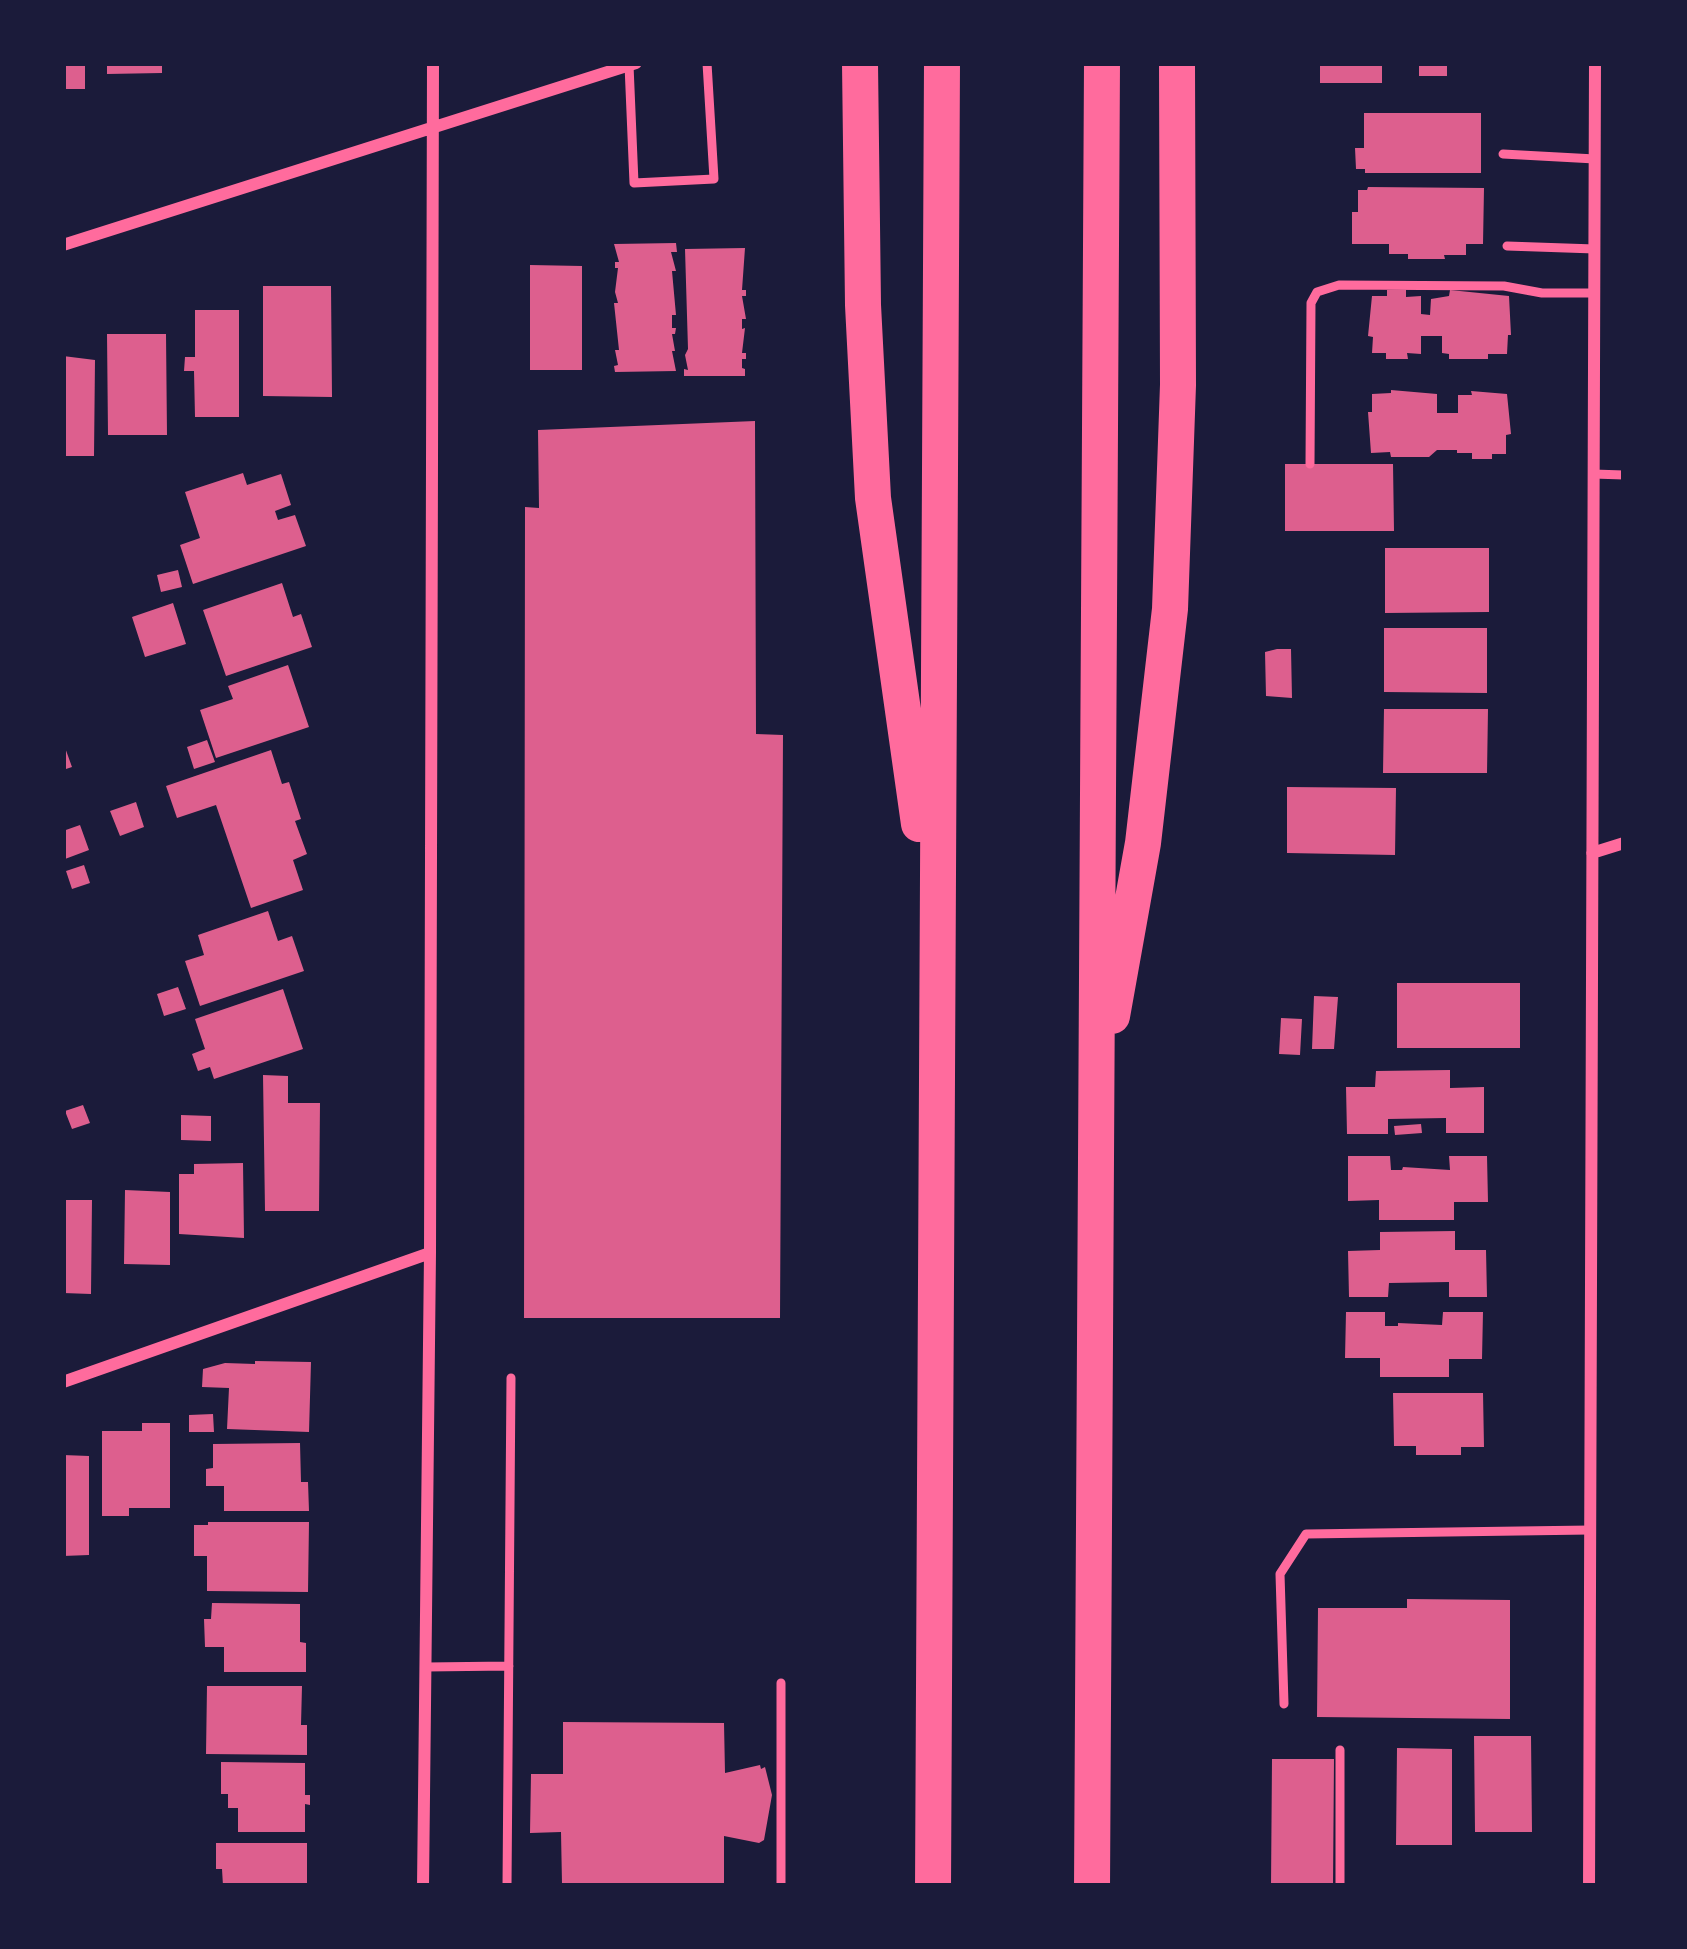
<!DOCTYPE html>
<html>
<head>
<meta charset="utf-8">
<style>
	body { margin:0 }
	#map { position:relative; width:1687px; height:1949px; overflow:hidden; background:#1b1b3a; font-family:"Source Sans 3",sans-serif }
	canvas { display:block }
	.frame { position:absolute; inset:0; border:66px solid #1b1b3a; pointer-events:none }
</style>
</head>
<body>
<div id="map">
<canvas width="1687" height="1949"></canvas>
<div class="frame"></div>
</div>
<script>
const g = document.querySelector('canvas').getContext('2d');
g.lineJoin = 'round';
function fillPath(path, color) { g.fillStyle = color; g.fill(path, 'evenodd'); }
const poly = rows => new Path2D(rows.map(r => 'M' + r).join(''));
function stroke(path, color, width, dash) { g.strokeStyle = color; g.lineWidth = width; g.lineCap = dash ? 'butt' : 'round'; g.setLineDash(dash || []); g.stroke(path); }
fillPath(poly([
	[63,63,85,63,85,89,63,89],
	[107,63,162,63,162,73,107,74],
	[1320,63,1382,63,1382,83,1320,83],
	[1419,63,1447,63,1447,76,1419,76],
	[1364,113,1481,113,1481,173,1365,173,1365,169,1356,169,1355,148,1364,148],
	[1368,187,1484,188,1483,244,1466,244,1466,255,1444,255,1445,259,1408,259,1408,254,1389,254,1389,244,1352,244,1352,212,1358,212,1358,190,1367,190],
	[676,243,677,252,671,252,676,271,672,271,676,315,672,315,672,328,676,328,675,334,672,334,675,351,672,351,676,371,615,372,614,366,618,365,615,350,619,350,614,303,618,303,615,292,618,268,615,268,615,262,619,262,614,244],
	[745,248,742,290,746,290,746,296,742,296,746,319,742,319,742,329,745,328,742,353,746,353,746,359,742,359,742,368,745,369,745,376,684,376,684,369,688,370,685,355,688,349,685,249],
	[530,265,582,266,582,370,530,370],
	[263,286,331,286,332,397,263,396],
	[1387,290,1406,290,1406,297,1421,296,1421,314,1430,315,1431,299,1449,296,1450,290,1509,296,1511,335,1508,335,1507,354,1488,354,1488,359,1449,359,1449,354,1442,353,1442,336,1421,336,1421,354,1407,353,1408,359,1386,359,1386,353,1372,353,1373,337,1368,336,1372,296,1387,296],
	[195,310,239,310,239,417,195,417,194,371,184,371,185,357,195,357],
	[107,334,166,334,167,435,108,435],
	[63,356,95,360,94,456,63,456],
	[1391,390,1437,394,1437,413,1458,413,1458,395,1472,395,1471,391,1507,394,1511,434,1506,435,1506,454,1492,454,1492,459,1472,459,1472,453,1457,453,1457,450,1437,450,1429,457,1391,457,1390,452,1371,453,1368,412,1372,412,1372,394,1391,393],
	[755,421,756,734,783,735,780,1318,524,1318,525,507,539,508,538,430],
	[1285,464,1393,464,1394,531,1285,531],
	[243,473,247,485,281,474,291,505,275,511,278,520,295,515,306,546,193,584,180,545,200,538,185,492],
	[1385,548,1489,548,1489,612,1385,613],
	[178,570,182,587,161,592,157,575],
	[282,583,293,617,301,614,312,647,226,676,203,610],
	[173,603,186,644,145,657,132,617],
	[1384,628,1487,628,1487,693,1384,692],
	[1277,649,1291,649,1292,698,1266,696,1265,652],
	[288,665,309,727,216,758,200,710,233,699,228,686],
	[1384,709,1488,709,1487,773,1383,773],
	[207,740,215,762,194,769,187,747],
	[63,742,72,767,63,770],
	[271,750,282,784,289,782,301,819,295,821,307,854,293,860,303,890,251,908,216,805,177,818,166,786],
	[1287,787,1396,788,1395,855,1287,853],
	[136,802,144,827,120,836,110,811],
	[80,825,89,850,65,859,63,831],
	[84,865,90,883,72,889,66,871],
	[268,911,278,941,292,936,304,971,200,1006,185,961,204,955,198,935],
	[1397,983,1520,983,1520,1048,1397,1048],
	[178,987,186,1009,164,1016,157,994],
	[283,989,303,1049,214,1079,210,1067,198,1071,192,1054,205,1049,195,1019],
	[1314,996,1338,997,1334,1049,1312,1049],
	[1281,1018,1302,1019,1300,1055,1279,1054],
	[1450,1070,1450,1088,1484,1087,1484,1133,1446,1133,1446,1118,1388,1119,1388,1134,1347,1134,1346,1087,1375,1087,1376,1071],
	[263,1075,288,1076,288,1103,320,1103,319,1211,265,1211],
	[83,1105,90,1123,72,1129,65,1111],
	[181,1115,211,1116,211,1141,181,1140],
	[1421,1124,1422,1133,1395,1135,1394,1126],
	[1348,1156,1390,1156,1391,1170,1402,1170,1403,1167,1450,1170,1449,1156,1487,1156,1488,1202,1454,1202,1454,1220,1379,1220,1379,1200,1348,1201],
	[243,1163,244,1238,179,1234,179,1174,194,1174,194,1164],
	[125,1190,170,1192,170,1265,124,1264],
	[63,1200,92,1200,91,1294,63,1293],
	[1455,1231,1455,1250,1486,1250,1487,1297,1449,1297,1449,1282,1389,1283,1388,1297,1349,1297,1348,1251,1380,1250,1380,1232],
	[1346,1312,1385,1312,1385,1326,1398,1326,1398,1323,1442,1325,1443,1312,1483,1312,1482,1359,1449,1359,1449,1377,1380,1377,1380,1358,1345,1358],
	[255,1361,311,1362,309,1432,227,1429,229,1388,202,1387,203,1369,225,1363,255,1364],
	[1393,1393,1483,1393,1484,1447,1461,1447,1461,1455,1416,1455,1416,1446,1394,1446],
	[213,1414,214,1432,189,1432,189,1415],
	[142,1423,170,1423,170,1508,129,1508,129,1516,102,1516,102,1431,142,1431],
	[300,1443,301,1482,308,1482,309,1511,224,1511,224,1486,206,1486,206,1469,213,1468,213,1444],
	[63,1455,89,1456,89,1555,63,1556],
	[208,1522,309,1522,308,1592,207,1591,207,1556,194,1556,194,1525,208,1525],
	[1407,1599,1510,1600,1510,1719,1317,1717,1318,1608,1407,1608],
	[212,1603,300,1604,300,1642,306,1643,306,1672,224,1672,224,1647,205,1647,204,1619,211,1619],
	[207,1686,302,1686,301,1725,307,1725,307,1755,206,1754],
	[563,1722,724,1723,725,1773,760,1765,761,1769,765,1767,772,1795,764,1840,759,1843,724,1836,724,1885,562,1884,561,1832,530,1833,531,1774,563,1774],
	[1474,1736,1531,1736,1532,1832,1475,1832],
	[1397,1748,1452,1749,1452,1845,1396,1845],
	[1272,1759,1334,1759,1333,1886,1271,1886],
	[221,1762,305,1763,305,1795,310,1795,310,1805,305,1804,305,1832,238,1832,238,1808,228,1808,228,1794,221,1794],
	[216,1843,307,1843,307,1886,223,1886,222,1869,216,1869]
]), '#dd5f8e');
stroke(poly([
	[629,65,634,183,714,179,707,63],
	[1503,154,1595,159],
	[1507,246,1595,249],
	[1310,464,1311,303,1317,292,1339,285,1504,286,1542,293,1594,293],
	[1593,474,1624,475],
	[426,1667,509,1666],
	[1284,1704,1280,1574,1306,1534,1590,1530],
	[507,1886,511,1378],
	[781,1886,781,1683],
	[1340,1886,1340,1750]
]), '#ff6b9d', 9);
stroke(poly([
	[63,245,636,63],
	[1592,853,1624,843],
	[63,1382,430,1253],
	[423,1886,430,1253,433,63],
	[1589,1886,1595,63]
]), '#ff6b9d', 12);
stroke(poly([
	[860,63,863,305,873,498,919,824],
	[1112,1016,1143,843,1170,609,1178,385,1177,63],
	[933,1886,942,63],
	[1092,1886,1102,63]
]), '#ff6b9d', 36);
</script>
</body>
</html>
